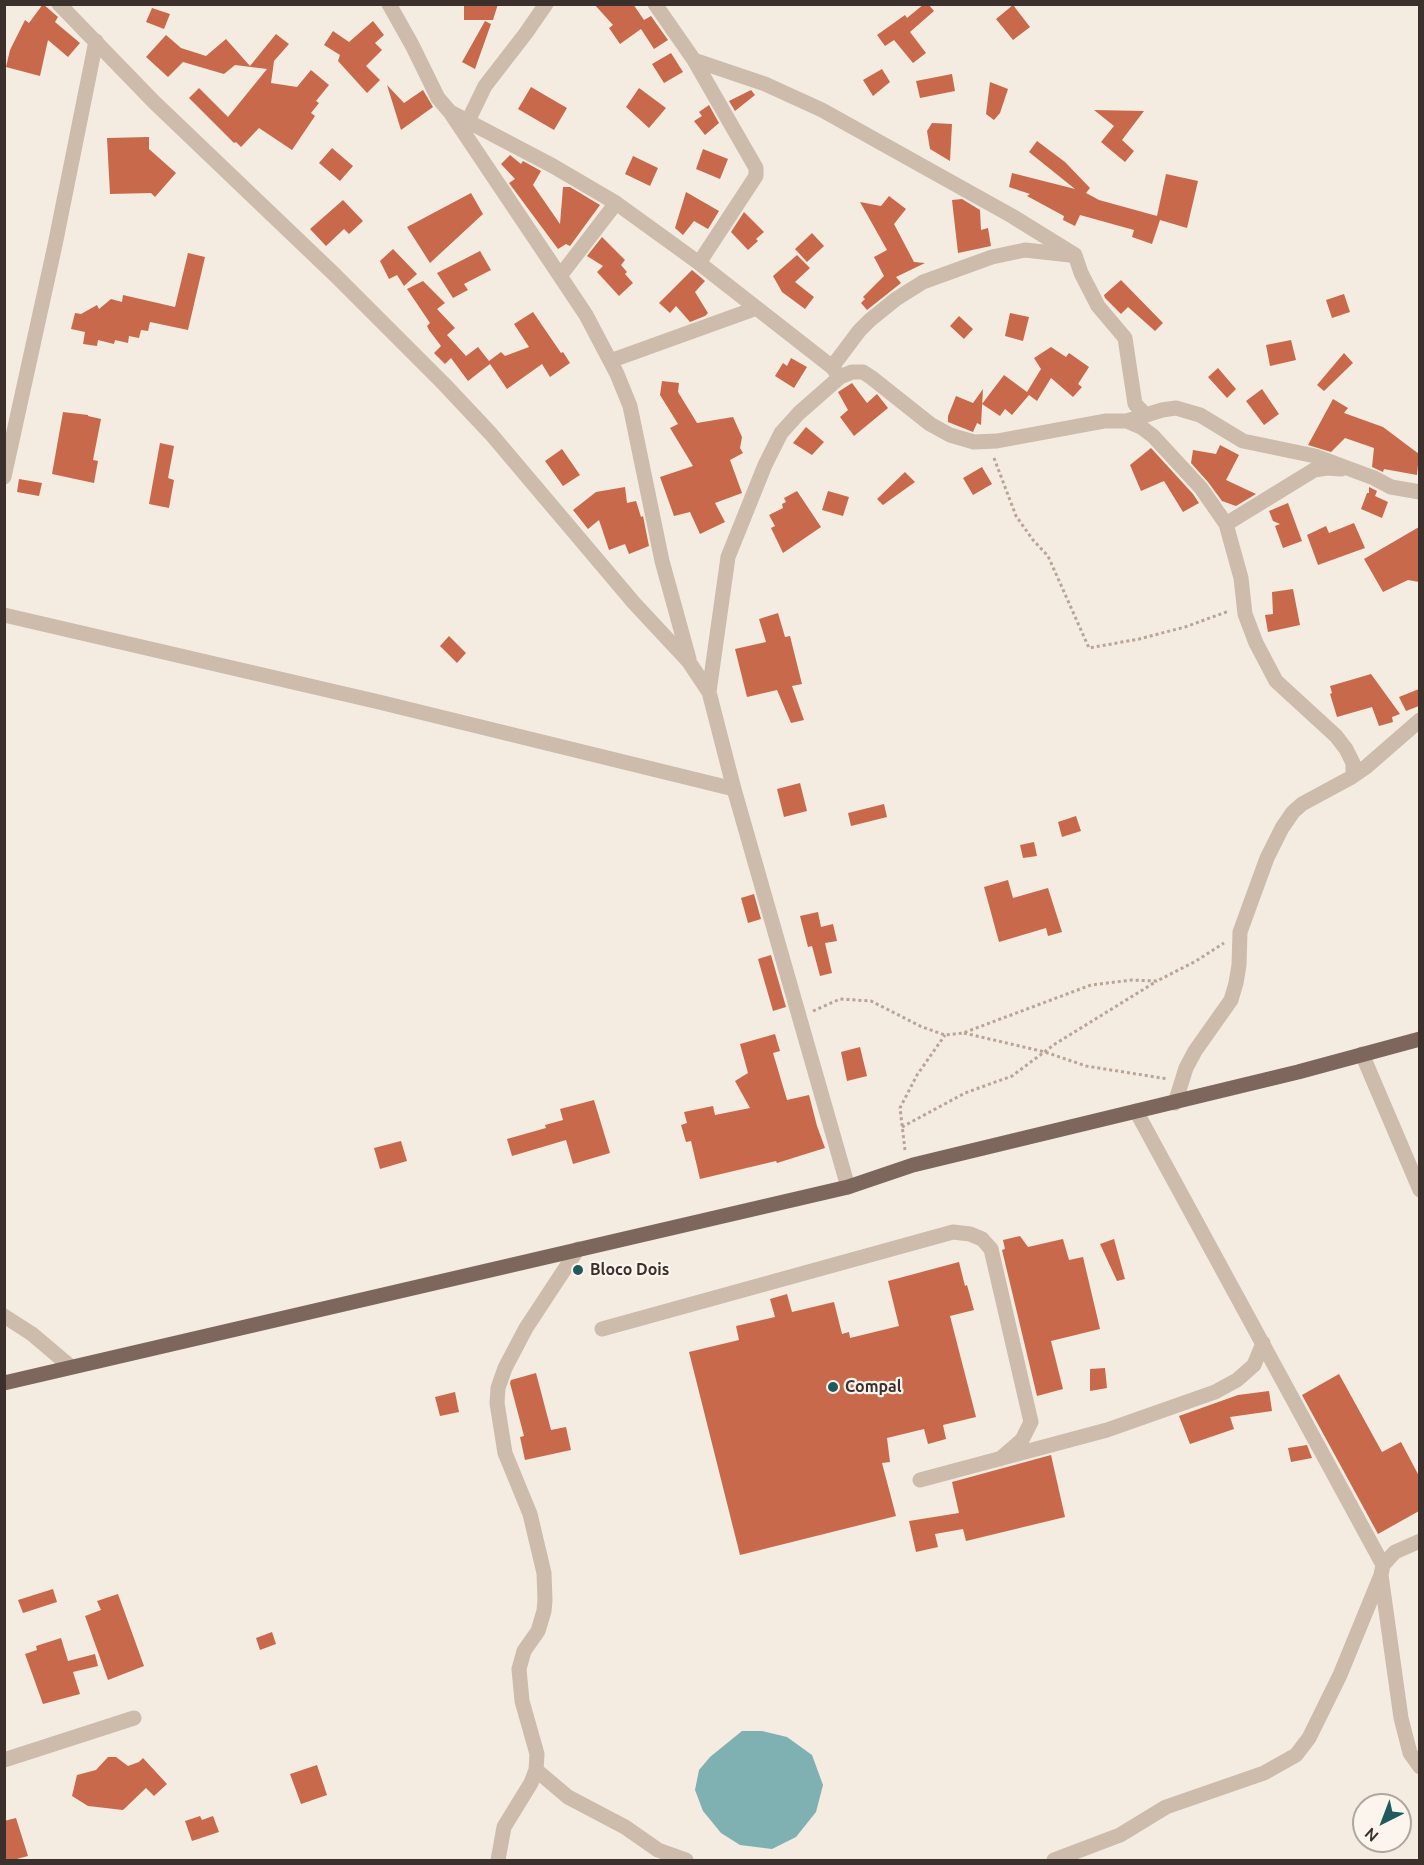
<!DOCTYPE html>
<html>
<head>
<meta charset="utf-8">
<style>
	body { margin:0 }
	#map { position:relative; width:1424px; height:1865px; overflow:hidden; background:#f4ebe1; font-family:Ubuntu,sans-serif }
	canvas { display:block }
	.frame { position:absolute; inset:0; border:6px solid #3b302b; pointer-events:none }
	.north { position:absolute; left:1352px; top:1793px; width:60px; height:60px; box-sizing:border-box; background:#fbf5ee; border:2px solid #aea6a0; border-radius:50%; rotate:222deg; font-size:16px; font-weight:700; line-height:24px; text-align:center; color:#3b302b }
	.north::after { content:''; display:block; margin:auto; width:21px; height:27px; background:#1f5a5e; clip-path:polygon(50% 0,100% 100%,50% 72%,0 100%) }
</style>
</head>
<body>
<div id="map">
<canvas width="1424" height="1865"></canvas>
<div class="frame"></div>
<div class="north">N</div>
</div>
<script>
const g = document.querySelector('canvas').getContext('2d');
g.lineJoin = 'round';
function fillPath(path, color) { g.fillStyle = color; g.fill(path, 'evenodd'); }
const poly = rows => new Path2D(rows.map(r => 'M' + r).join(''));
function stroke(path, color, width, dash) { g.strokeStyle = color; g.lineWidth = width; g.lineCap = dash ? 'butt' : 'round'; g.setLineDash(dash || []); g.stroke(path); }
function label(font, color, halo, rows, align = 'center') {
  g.font = font + ' Ubuntu,sans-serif'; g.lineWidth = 4.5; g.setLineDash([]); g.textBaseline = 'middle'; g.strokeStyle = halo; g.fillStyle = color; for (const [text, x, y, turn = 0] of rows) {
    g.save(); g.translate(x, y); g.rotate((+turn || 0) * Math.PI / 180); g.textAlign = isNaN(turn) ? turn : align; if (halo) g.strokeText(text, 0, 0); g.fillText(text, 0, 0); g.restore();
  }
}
fillPath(poly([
	[742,1731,762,1731,787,1737,812,1755,823,1785,816,1812,796,1837,772,1849,740,1845,721,1833,703,1811,695,1790,699,1770,710,1757]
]), '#7fb0b2');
fillPath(poly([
	[43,4,58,17,55,22,80,43,68,57,48,40,40,76,6,67,10,50,25,20,29,23],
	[464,4,498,4,493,20,464,20],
	[594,4,633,4,644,20,651,16,668,40,654,49,641,29,620,44,609,28,613,25],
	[924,4,928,4,934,11,910,32,926,53,913,63,894,40,885,46,877,35,905,15,907,18],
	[1013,5,1030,27,1013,40,996,19],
	[152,8,170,14,164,29,146,22],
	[373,21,384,35,375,43,382,50,366,66,380,80,367,93,338,61,340,55,324,45,333,31,349,42],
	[485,21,491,24,475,69,462,62],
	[276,34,289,44,274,61,271,83,297,87,311,70,329,85,316,101,319,103,311,113,315,116,292,150,259,128,241,147,236,142,234,143,189,98,199,88,228,117,267,69,235,65,224,74,183,62,168,77,146,57,166,35,181,48,206,56,226,39,250,66],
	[671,53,683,72,664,83,652,64],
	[882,69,890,82,873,96,863,80],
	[952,74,955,91,920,98,916,81],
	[990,82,1008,89,1000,113,994,120,986,114],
	[387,85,404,103,423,90,433,107,401,130],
	[531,87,567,108,554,130,518,109],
	[639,88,666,108,649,128,626,107],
	[751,90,755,95,735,111,729,101],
	[709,105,719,123,705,135,694,121,702,116,699,112],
	[1094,110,1144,111,1122,140,1134,151,1125,162,1101,142,1114,126],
	[932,123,952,124,950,161,930,149,927,131],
	[149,137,149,149,176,173,155,197,151,193,110,194,107,138],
	[1037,141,1065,162,1090,188,1086,193,1099,200,1157,216,1166,174,1198,181,1187,228,1160,220,1152,244,1132,237,1134,230,1080,215,1075,226,1063,220,1064,216,1027,196,1030,194,1009,187,1012,173,1075,189,1029,152],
	[332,148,353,166,340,181,319,163],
	[703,149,728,159,720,179,696,169],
	[510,155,521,164,523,161,541,171,533,185,560,224,563,187,570,187,600,205,570,246,566,244,558,249,509,183,515,179,501,164],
	[633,156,658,168,650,186,625,174],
	[686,192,719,211,708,229,694,221,683,235,675,228],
	[471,193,483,214,430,263,407,227],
	[889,196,906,209,894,224,914,262,925,263,896,277,901,283,867,310,861,303,865,299,863,297,884,276,874,257,887,250,860,202,881,206],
	[962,199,980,210,981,230,988,228,991,246,958,253,952,200],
	[343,200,363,221,349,234,344,229,326,246,310,229],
	[744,212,764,232,756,239,758,241,748,250,731,232],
	[812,233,824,246,807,262,795,249],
	[602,237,625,260,621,265,627,272,625,274,633,283,619,296,597,272,603,266,587,256],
	[393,249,417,274,404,286,397,275,389,279,380,261],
	[480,251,491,270,464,284,468,290,453,298,437,273],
	[188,253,205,257,188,330,150,322,148,331,141,330,139,338,129,336,128,343,115,340,114,344,98,340,97,346,83,344,85,332,71,329,75,313,81,314,97,305,99,309,111,299,122,302,123,295,175,307],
	[797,255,810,268,795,282,814,297,805,309,782,292,773,276],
	[692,270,705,281,695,292,708,313,705,316,690,322,676,306,670,313,659,303],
	[1121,280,1163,323,1155,331,1128,307,1121,314,1105,298,1104,295],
	[423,281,445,303,437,309,455,328,447,335,466,356,478,347,489,361,501,352,505,356,529,347,514,324,533,312,561,353,563,352,570,363,550,377,542,364,507,389,490,364,468,381,451,358,445,364,434,353,441,346,429,330,427,326,430,323,407,289],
	[1344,294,1350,312,1332,318,1326,300],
	[1010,313,1029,317,1023,341,1005,336],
	[959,316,973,329,964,339,950,326],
	[1291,340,1296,360,1270,366,1266,345],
	[1051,347,1066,357,1069,353,1089,367,1078,384,1082,387,1073,397,1051,378,1037,401,1029,395,1012,415,1005,409,1000,416,982,404,1004,375,1027,392,1041,369,1034,358],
	[1344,353,1353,363,1324,391,1317,385],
	[791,358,807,367,794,388,775,376,783,363,787,366],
	[1218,368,1236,389,1227,398,1208,377],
	[662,381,679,383,678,392,697,423,733,417,742,437,740,448,743,453,730,460,742,493,715,503,725,522,700,534,690,512,674,516,660,477,693,466,670,428,678,424,660,395],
	[852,383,867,403,877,394,888,408,854,436,840,417,848,410,838,392],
	[983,389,981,425,977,423,973,432,948,422,948,416,956,396,973,403],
	[1262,389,1279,414,1264,425,1246,401],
	[1333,399,1348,408,1344,413,1383,427,1419,454,1417,475,1384,469,1383,472,1372,467,1374,448,1345,438,1331,452,1308,445],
	[63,412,88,415,88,416,101,419,93,460,98,461,94,483,52,474],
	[806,427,824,442,812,455,793,443],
	[160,443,174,446,168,478,174,480,169,508,149,504],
	[1220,445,1239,455,1226,480,1256,494,1236,506,1222,501,1208,482,1191,463,1193,450,1216,454],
	[1151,448,1193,494,1199,503,1183,512,1164,481,1141,491,1130,465],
	[562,449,580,475,563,486,545,461],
	[982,467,992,484,973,495,963,478],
	[905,472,915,482,883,505,877,499],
	[19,479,42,483,39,496,17,492],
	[625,487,627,503,636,501,641,517,643,516,649,546,629,554,625,544,609,550,599,520,588,529,573,510,596,492],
	[1369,487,1377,491,1375,496,1388,502,1382,518,1361,509,1367,493,1369,493],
	[797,491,821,527,783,553,771,528,775,526,769,515,783,508,782,504,786,502,784,498],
	[828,491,849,497,843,516,822,510],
	[1288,503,1302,541,1283,548,1275,526,1280,524,1273,521,1269,511],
	[1354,523,1365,548,1318,565,1307,535,1326,526,1329,533],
	[1419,527,1419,582,1408,580,1383,592,1364,559],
	[1293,589,1300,625,1268,632,1265,615,1273,614,1272,592],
	[778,613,785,637,790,636,802,684,792,686,804,720,791,723,777,690,747,697,735,649,766,642,759,619],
	[449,636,466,653,457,663,440,646],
	[1371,674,1400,714,1392,717,1393,722,1379,726,1372,707,1337,717,1330,694,1332,693,1330,686],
	[1419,689,1419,706,1406,711,1399,697],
	[800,783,807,811,784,817,777,789],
	[884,804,887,817,851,826,848,813],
	[1076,816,1081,831,1062,837,1058,822],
	[1034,842,1037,856,1023,858,1020,845],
	[1008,880,1013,898,1048,888,1062,932,1048,936,1046,928,999,942,984,887],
	[754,894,761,919,748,923,741,898],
	[818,912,821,927,833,924,837,941,825,943,832,973,820,976,812,946,808,947,800,916],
	[771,955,786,1007,773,1011,758,959],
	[775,1034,780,1051,773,1053,787,1100,809,1095,817,1126,825,1148,777,1163,776,1161,700,1179,691,1141,686,1142,681,1125,687,1123,684,1112,713,1106,715,1115,750,1108,735,1081,748,1073,740,1044],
	[860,1047,867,1076,847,1081,841,1052],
	[594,1100,610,1153,573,1164,566,1140,512,1156,507,1139,546,1128,545,1125,563,1120,560,1109],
	[401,1141,407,1161,380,1169,374,1148],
	[1020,1236,1028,1247,1063,1239,1069,1260,1083,1257,1100,1329,1051,1341,1063,1389,1037,1396,1002,1250,1005,1249,1003,1240],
	[1114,1239,1125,1279,1117,1281,1100,1244],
	[959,1262,965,1286,967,1285,974,1310,950,1316,976,1417,943,1425,946,1439,928,1444,924,1429,887,1438,890,1462,882,1463,896,1516,740,1555,689,1352,739,1340,736,1326,775,1317,770,1299,787,1294,792,1312,834,1302,842,1334,849,1332,850,1338,899,1326,888,1281],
	[1105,1368,1107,1388,1090,1391,1090,1369],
	[536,1373,551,1430,566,1427,571,1450,525,1460,520,1437,524,1436,510,1383,511,1380],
	[1339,1374,1382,1452,1401,1442,1419,1476,1419,1511,1378,1534,1302,1395],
	[1269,1391,1272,1411,1230,1417,1234,1429,1190,1444,1179,1416,1238,1395],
	[455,1392,459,1412,440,1416,435,1397],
	[1307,1445,1312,1458,1291,1462,1288,1448],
	[1051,1455,1065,1517,966,1541,963,1529,935,1534,938,1547,916,1552,909,1521,959,1513,952,1482],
	[53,1589,57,1602,23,1613,18,1600],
	[118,1594,144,1666,108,1680,85,1616,101,1610,97,1601],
	[272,1632,276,1644,260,1650,256,1638],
	[61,1638,68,1661,95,1654,98,1666,73,1672,80,1694,43,1704,25,1654,37,1650,36,1646],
	[108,1757,116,1757,128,1766,139,1762,143,1758,167,1784,154,1796,146,1788,123,1810,88,1806,72,1796,77,1775,96,1770],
	[317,1765,327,1795,301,1804,290,1774],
	[200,1816,202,1820,213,1816,219,1832,192,1841,185,1821],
	[16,1818,28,1856,13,1860,4,1860,4,1821]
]), '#c8694b');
stroke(poly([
	[994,458,1016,516,1033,540,1048,556,1089,648,1139,639,1185,627,1229,611],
	[813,1011,840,999,871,1001,922,1027,945,1035,963,1033,1091,985,1132,980,1157,981,1196,961,1224,943],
	[964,1033,1045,1052,1086,1066,1168,1079],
	[902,1127,965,1093,1012,1076,1055,1044,1157,981],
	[905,1150,900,1108,917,1075,945,1035]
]), '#b9a596', 3, [3, 3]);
stroke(poly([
	[59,4,154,102,335,275,444,384,491,434,634,603,689,662,709,692,734,789,848,1187],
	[389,4,412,45,438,98,450,112,560,276,586,315,617,374,630,406,662,561,689,659],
	[655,4,694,60,756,168,756,176,699,263],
	[694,60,765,84,822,110,1012,216,1075,255,1081,273,1098,306,1125,338,1135,404,1146,415],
	[452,113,553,166,616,203,699,263,832,367,840,377],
	[468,121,485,86,526,33,546,4],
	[560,276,616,203],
	[610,361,757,308],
	[832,367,859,331,870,320,896,299,923,282,992,257,1025,250,1070,255],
	[1127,421,1141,427,1153,436,1201,488,1226,524,1241,578,1245,614,1256,643,1276,681,1336,736,1346,749,1353,763,1353,775],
	[4,477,55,245,96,41],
	[1226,524,1314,470,1327,468,1341,469],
	[4,615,379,702,734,789],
	[709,692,728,557,765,465,781,433,799,413,840,377,852,372,863,372,872,378,930,424,950,435,974,442,997,441,1105,421,1127,421,1162,410,1176,408,1200,415,1243,441,1315,456,1374,478,1391,487,1420,492],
	[1362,1054,1420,1190],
	[1175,1103,1186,1068,1195,1051,1231,1000,1236,983,1239,965,1240,932,1267,858,1282,828,1293,812,1302,804,1350,778,1366,767,1420,720],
	[1136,1111,1383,1565],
	[4,1316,32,1334,71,1367],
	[602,1329,953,1232,970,1234,982,1239,991,1249,1031,1422,1022,1440,1000,1459],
	[920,1480,1107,1430,1215,1392,1237,1380,1254,1365,1263,1343],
	[1420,1541,1395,1552,1383,1565,1381,1575,1401,1718,1410,1753,1420,1767],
	[4,1760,134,1718],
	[536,1770,568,1797,625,1827,658,1850,686,1860],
	[498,1860,504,1827,531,1783,536,1770,537,1754,522,1701,519,1669,524,1651,538,1631,544,1611,545,1600,544,1573,530,1514,505,1453,497,1403,498,1388,505,1368,526,1328,578,1249],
	[1054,1860,1120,1835,1166,1807,1264,1773,1296,1755,1309,1738,1340,1675,1381,1575]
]), '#cdbbac', 15);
stroke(poly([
	[4,1383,848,1187,913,1165,1298,1072,1420,1039]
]), '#7d675c', 15);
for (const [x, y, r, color] of [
	[578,1270,6,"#1f5a5e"],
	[833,1387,6,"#1f5a5e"]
]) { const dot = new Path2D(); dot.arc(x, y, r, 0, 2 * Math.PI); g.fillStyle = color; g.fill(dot); stroke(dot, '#fbf5ee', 2); }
label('bold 16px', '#3b302b', '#fbf5ee', [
	["Bloco Dois",590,1270],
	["Compal",845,1387]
], 'left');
</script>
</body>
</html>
